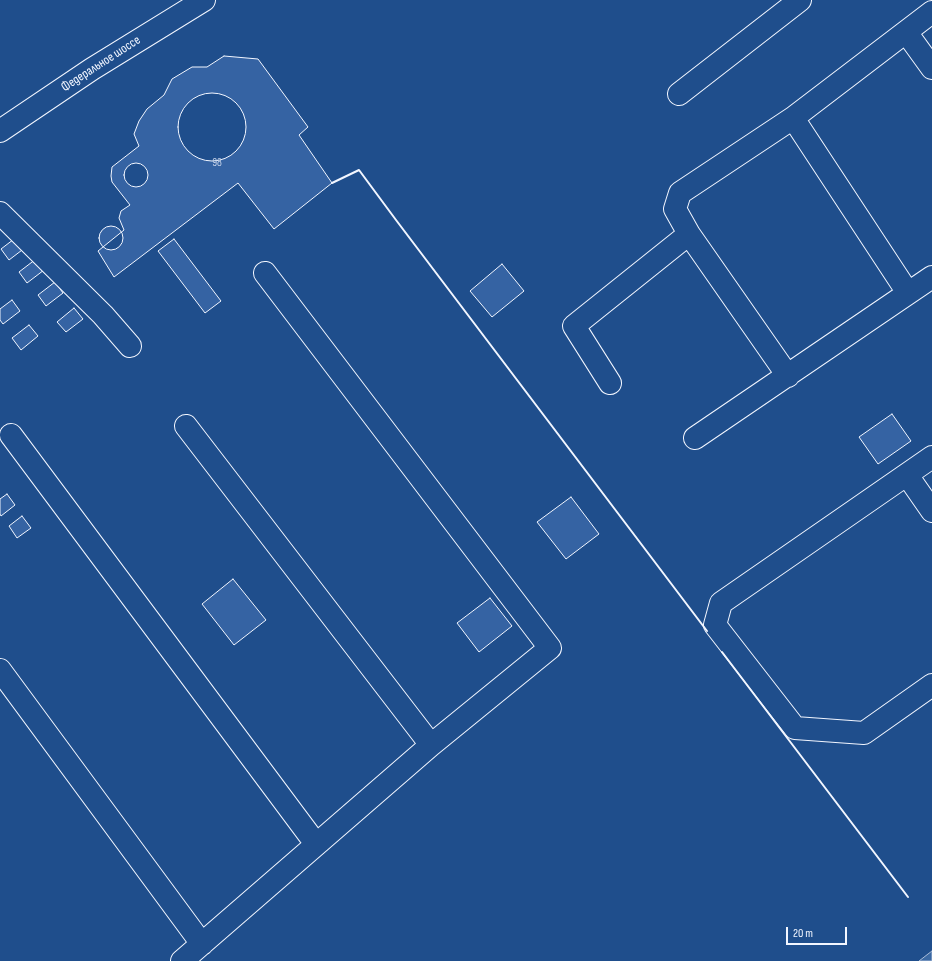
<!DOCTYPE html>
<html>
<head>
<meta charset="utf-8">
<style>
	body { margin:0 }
	#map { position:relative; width:932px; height:961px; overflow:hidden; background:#1f4e8c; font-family:"Sofia Sans Condensed",sans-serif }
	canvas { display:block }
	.scale { position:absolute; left:786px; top:927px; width:61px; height:18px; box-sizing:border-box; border:2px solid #f2f6ff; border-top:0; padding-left:5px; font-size:12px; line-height:14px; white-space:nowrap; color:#f2f6ff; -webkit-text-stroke:3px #1f4e8c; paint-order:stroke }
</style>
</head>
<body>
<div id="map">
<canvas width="932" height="961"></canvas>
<div class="scale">20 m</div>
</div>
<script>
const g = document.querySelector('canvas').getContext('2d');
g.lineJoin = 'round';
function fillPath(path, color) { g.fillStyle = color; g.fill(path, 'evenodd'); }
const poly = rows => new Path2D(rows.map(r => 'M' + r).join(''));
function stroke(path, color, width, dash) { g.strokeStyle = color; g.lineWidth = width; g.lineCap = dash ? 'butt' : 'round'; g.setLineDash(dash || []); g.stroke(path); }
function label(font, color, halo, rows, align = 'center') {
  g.font = font + ' "Sofia Sans Condensed",sans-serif'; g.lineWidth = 3; g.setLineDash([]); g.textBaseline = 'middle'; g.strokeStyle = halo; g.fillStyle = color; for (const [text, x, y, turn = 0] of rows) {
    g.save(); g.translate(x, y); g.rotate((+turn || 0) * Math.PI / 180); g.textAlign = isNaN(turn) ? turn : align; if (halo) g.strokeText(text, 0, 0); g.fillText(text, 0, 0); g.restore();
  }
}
const water = poly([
	[932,951,932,961,919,961,928,954,932,951]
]);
fillPath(water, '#3b69a3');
stroke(water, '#a8bbd7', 1);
const building = poly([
	[224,56,258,59,308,127,299,135,332,183,274,229,238,183,114,277,98,251,124,230,119,218,121,211,130,205,112,182,111,176,112,167,139,146,134,134,139,121,147,109,164,95,172,79,192,67,207,67,224,56],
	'178 127a34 34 0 1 1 68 0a34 34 0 1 1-68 0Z',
	'124 175a12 12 0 1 1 24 0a12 12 0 1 1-24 0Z',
	'99 238a12 12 0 1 1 24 0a12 12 0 1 1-24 0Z',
	[18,236,26,247,9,260,1,249,18,236],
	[174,239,221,301,205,313,158,251,174,239],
	[36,259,44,270,27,283,19,272,36,259],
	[502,264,524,291,492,317,470,291,502,264],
	[55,282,63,293,46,306,38,295,55,282],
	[12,300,20,311,3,324,0,320,0,309,12,300],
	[74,308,83,319,66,332,57,322,74,308],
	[29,325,38,336,21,350,12,338,29,325],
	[892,414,911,441,878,464,859,437,892,414],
	[7,494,15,505,1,516,0,514,0,499,7,494],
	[571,497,599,534,566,559,537,522,571,497],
	[22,516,31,528,17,538,9,526,22,516],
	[233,579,266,620,234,645,202,604,233,579],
	[490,598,512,626,479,652,457,623,490,598]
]);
fillPath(building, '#3563a3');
stroke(building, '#f2f6ff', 1);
const minor = poly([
	[906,32,932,68],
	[679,94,800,0],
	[793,118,908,293],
	[0,213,103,315,130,346],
	[689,234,788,376],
	[610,383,574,326,689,234,675,209,680,193,793,118,932,12],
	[186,426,431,745],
	[11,435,316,844],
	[695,438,932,277],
	[932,457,721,603,715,625,795,728,864,733,932,685],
	[907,475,932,511],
	[0,670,202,944],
	[182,961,431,745,550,648,265,273]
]);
const highway = poly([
	[0,131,92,69,204,0]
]);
stroke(minor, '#f2f6ff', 24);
stroke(highway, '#f2f6ff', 24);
stroke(minor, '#1f4e8c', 22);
stroke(highway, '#1f4e8c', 22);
stroke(poly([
	[332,183,359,170,396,220,707,631],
	[722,652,908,897]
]), '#f2f6ff', 2);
label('11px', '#c3d1e8', null, [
	["98",217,163]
]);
label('13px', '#f2f6ff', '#1f4e8c', [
	["Федеральное шоссе",101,64,-33]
]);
</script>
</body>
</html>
